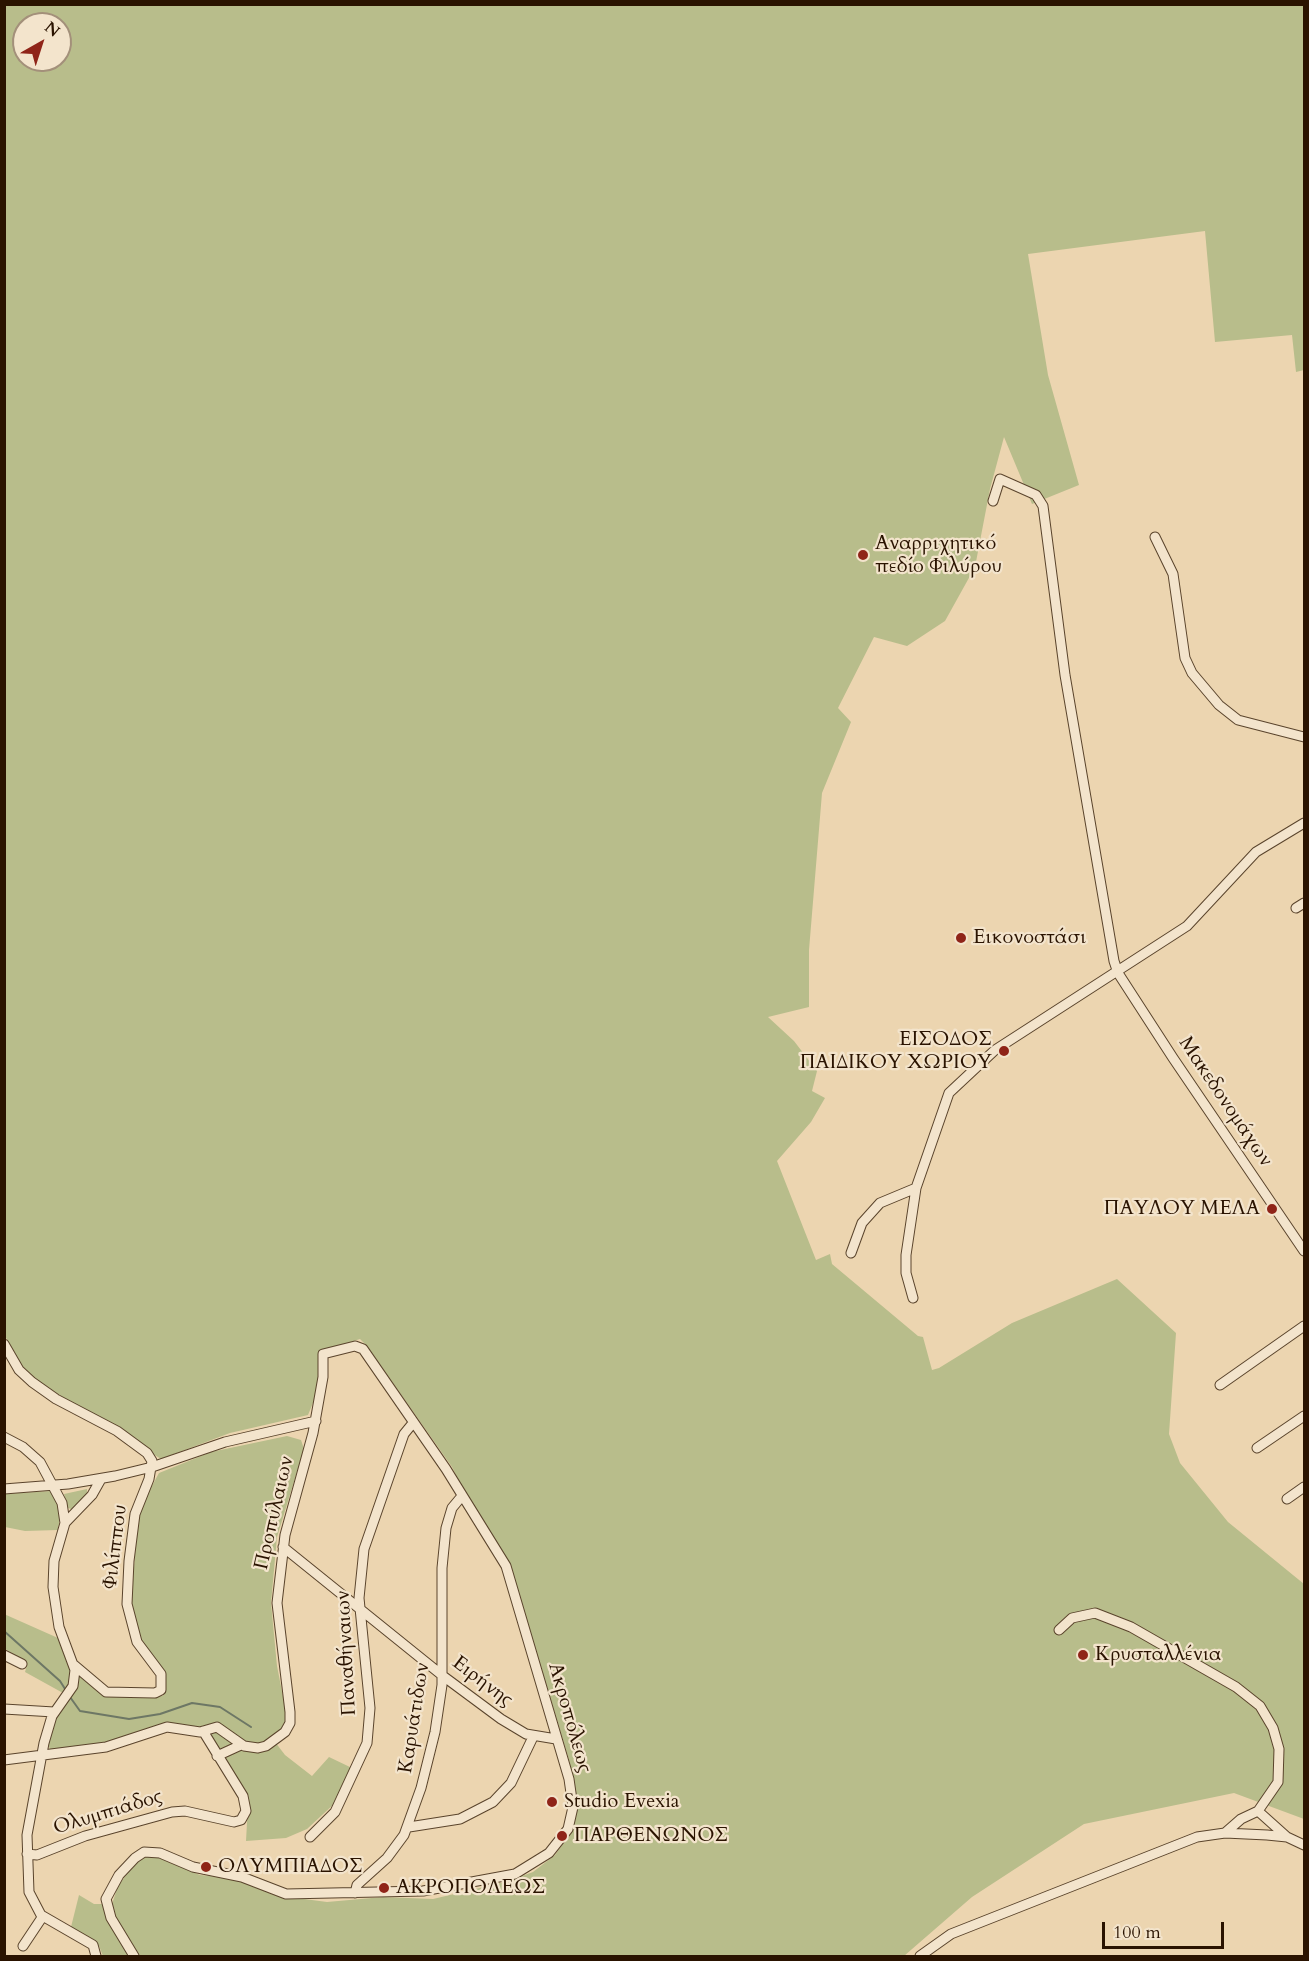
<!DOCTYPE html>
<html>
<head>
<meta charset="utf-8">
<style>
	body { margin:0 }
	#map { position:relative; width:1309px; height:1961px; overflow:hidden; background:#ecd5b0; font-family:Cardo,serif }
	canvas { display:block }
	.frame { position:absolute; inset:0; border:6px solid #2a1300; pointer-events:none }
	.north { position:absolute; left:12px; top:12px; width:60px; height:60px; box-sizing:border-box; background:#f3e4cc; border:2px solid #a3907a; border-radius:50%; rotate:39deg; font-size:16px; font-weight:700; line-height:24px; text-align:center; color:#2a1300 }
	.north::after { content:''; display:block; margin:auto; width:21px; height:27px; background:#8f2418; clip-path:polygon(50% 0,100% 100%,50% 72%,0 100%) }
	.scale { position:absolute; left:1102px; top:1922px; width:122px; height:27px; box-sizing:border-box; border:3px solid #2a1300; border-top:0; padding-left:8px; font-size:18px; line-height:21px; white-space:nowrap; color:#2a1300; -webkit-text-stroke:4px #f3e4cc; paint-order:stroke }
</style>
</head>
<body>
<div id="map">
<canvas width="1309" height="1961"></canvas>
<div class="frame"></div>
<div class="north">N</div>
<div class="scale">100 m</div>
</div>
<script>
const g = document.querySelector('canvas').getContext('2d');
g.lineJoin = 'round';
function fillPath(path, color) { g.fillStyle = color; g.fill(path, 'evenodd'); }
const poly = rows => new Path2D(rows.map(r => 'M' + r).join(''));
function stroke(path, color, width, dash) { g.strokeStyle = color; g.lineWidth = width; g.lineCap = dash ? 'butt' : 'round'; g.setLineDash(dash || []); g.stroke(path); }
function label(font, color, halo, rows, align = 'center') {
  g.font = font + ' Cardo,serif'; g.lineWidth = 4.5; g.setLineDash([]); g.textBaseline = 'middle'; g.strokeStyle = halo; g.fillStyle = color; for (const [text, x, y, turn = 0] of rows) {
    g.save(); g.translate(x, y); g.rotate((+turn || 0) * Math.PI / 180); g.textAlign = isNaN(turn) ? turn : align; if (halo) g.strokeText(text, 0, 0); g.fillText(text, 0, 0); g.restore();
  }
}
fillPath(poly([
	[5,5,1304,5,1304,370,1296,372,1292,335,1215,342,1205,231,1028,254,1048,375,1079,485,1032,504,1004,437,990,489,975,567,945,621,907,646,874,637,838,708,851,722,822,793,809,950,809,1007,768,1017,794,1041,817,1071,812,1091,825,1098,811,1122,777,1161,816,1260,830,1254,832,1264,918,1336,923,1337,932,1370,939,1368,1012,1323,1117,1279,1176,1333,1169,1434,1180,1463,1228,1522,1304,1584,1304,1819,1234,1793,1084,1824,972,1897,904,1956,103,1956,99,1946,71,1927,79,1895,94,1904,112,1904,118,1886,135,1863,145,1856,159,1858,200,1875,232,1878,274,1895,327,1902,383,1897,433,1899,505,1882,533,1872,555,1855,572,1831,577,1806,569,1760,511,1567,465,1494,452,1467,367,1346,360,1339,321,1351,317,1393,308,1415,230,1433,161,1459,42,1384,22,1366,5,1336],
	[24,24,60,24,60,60,24,60],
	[287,1436,301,1440,304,1449,277,1537,271,1603,277,1666,287,1717,285,1727,272,1738,285,1755,312,1776,329,1757,352,1768,334,1804,307,1829,286,1838,246,1841,248,1805,207,1735,192,1727,84,1746,50,1750,48,1743,55,1719,79,1673,106,1696,163,1696,165,1688,161,1667,140,1639,131,1604,138,1518,141,1506,159,1473,211,1452],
	[87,1489,87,1494,74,1510,68,1508,64,1494],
	[51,1491,57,1500,60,1517,58,1530,25,1531,5,1527,4,1494],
	[4,1614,58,1638,72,1669,71,1682,63,1693,25,1672,27,1665,24,1660,5,1649]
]), '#b8bd8b');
stroke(poly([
	[4,1631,60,1681,67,1692],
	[70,1697,80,1711,129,1719,160,1714,192,1703,220,1707,251,1727]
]), '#6d7765', 2);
const minor = poly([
	[993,501,1000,479,1036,495,1043,506,1065,675,1114,961,1118,973,1173,1058,1304,1251],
	[1155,537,1173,574,1185,658,1192,673,1219,705,1238,720,1304,737],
	[1296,908,1304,903],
	[851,1253,862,1223,880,1203,916,1188],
	[913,1298,906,1273,906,1255,916,1188,949,1093,995,1050,1187,926,1256,852,1304,823],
	[4,1344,19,1370,32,1382,56,1399,117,1431,147,1453,152,1461,149,1479,135,1514,129,1561,127,1604,137,1642,161,1674,161,1690,155,1693,106,1692,74,1665],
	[1220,1385,1304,1326],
	[4,1437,23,1447,40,1462,62,1503,65,1523,54,1561,53,1587,59,1627,75,1670,73,1686,52,1716,44,1743,27,1835,29,1892,41,1915,93,1945,96,1956],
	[1257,1448,1304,1416],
	[4,1489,68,1484,115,1476,152,1467,225,1442,316,1421],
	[1287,1499,1304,1487],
	[65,1523,92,1495,101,1479],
	[283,1547,443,1676,501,1719,526,1734,556,1739],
	[1059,1630,1072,1618,1095,1613,1131,1627,1236,1687,1260,1706,1273,1728,1279,1749,1278,1782,1258,1811,1287,1837],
	[4,1655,22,1664],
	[4,1709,54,1712],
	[217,1756,241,1745],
	[4,1760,106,1747,167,1727,200,1732,217,1727,244,1746,258,1748,266,1746,285,1732,290,1723,290,1712,277,1603,285,1535,313,1433,323,1377,323,1354,355,1346,363,1349,446,1469,506,1566,569,1779,573,1807,568,1829,549,1853,515,1874,423,1891,286,1894,242,1877,193,1867,160,1853,144,1852,135,1858,119,1875,106,1899,111,1918,134,1956],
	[409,1827,460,1819,493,1802,511,1783,533,1737],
	[1225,1833,1241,1819,1258,1811],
	[310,1837,335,1812,367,1743,370,1708,359,1598,364,1549,404,1434,413,1423],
	[27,1854,37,1855,85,1836,172,1812,185,1811,234,1822,241,1820,246,1811,243,1796,203,1731],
	[355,1893,357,1885,387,1858,404,1835,421,1788,435,1732,442,1685,442,1568,446,1528,452,1508,462,1496],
	[23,1946,43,1916],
	[920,1956,951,1934,1197,1837,1225,1833,1267,1835,1287,1837,1304,1845]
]);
stroke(minor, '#5a442c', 11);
stroke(minor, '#f3e4cc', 9);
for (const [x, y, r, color] of [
	[863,555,6,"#8f2418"],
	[961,938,6,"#8f2418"],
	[1004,1051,6,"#8f2418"],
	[1272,1209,6,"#8f2418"],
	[1083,1655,6,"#8f2418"],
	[552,1802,6,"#8f2418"],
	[562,1836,6,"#8f2418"],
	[206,1867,6,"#8f2418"],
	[384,1888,6,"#8f2418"]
]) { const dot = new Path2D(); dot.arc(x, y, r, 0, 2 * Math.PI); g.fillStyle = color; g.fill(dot); stroke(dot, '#f3e4cc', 2); }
label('20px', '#2a1300', '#f3e4cc', [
	["Αναρριχητικό",875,544],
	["πεδίο Φιλύρου",875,567],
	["Εικονοστάσι",973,938],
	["ΕΙΣΟΔΟΣ",992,1040,"right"],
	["ΠΑΙΔΙΚΟΥ ΧΩΡΙΟΥ",992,1063,"right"],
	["ΠΑΥΛΟΥ ΜΕΛΑ",1260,1209,"right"],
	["Κρυσταλλένια",1095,1655],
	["Studio Evexia",564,1802],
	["ΠΑΡΘΕΝΩΝΟΣ",574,1836],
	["ΟΛΥΜΠΙΑΔΟΣ",218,1867],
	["ΑΚΡΟΠΟΛΕΩΣ",396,1888]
], 'left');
label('20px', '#2a1300', '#f3e4cc', [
	["Μακεδονομάχων",1225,1102,56],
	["Προπύλαιων",275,1513,-77],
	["Φιλίππου",116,1547,-83],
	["Παναθήναιων",347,1653,-93],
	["Ειρήνης",482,1682,37],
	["Καρυάτιδων",415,1718,-81],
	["Ακροπόλεως",569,1718,74],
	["Ολυμπιάδος",108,1813,-17]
]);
</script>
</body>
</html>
